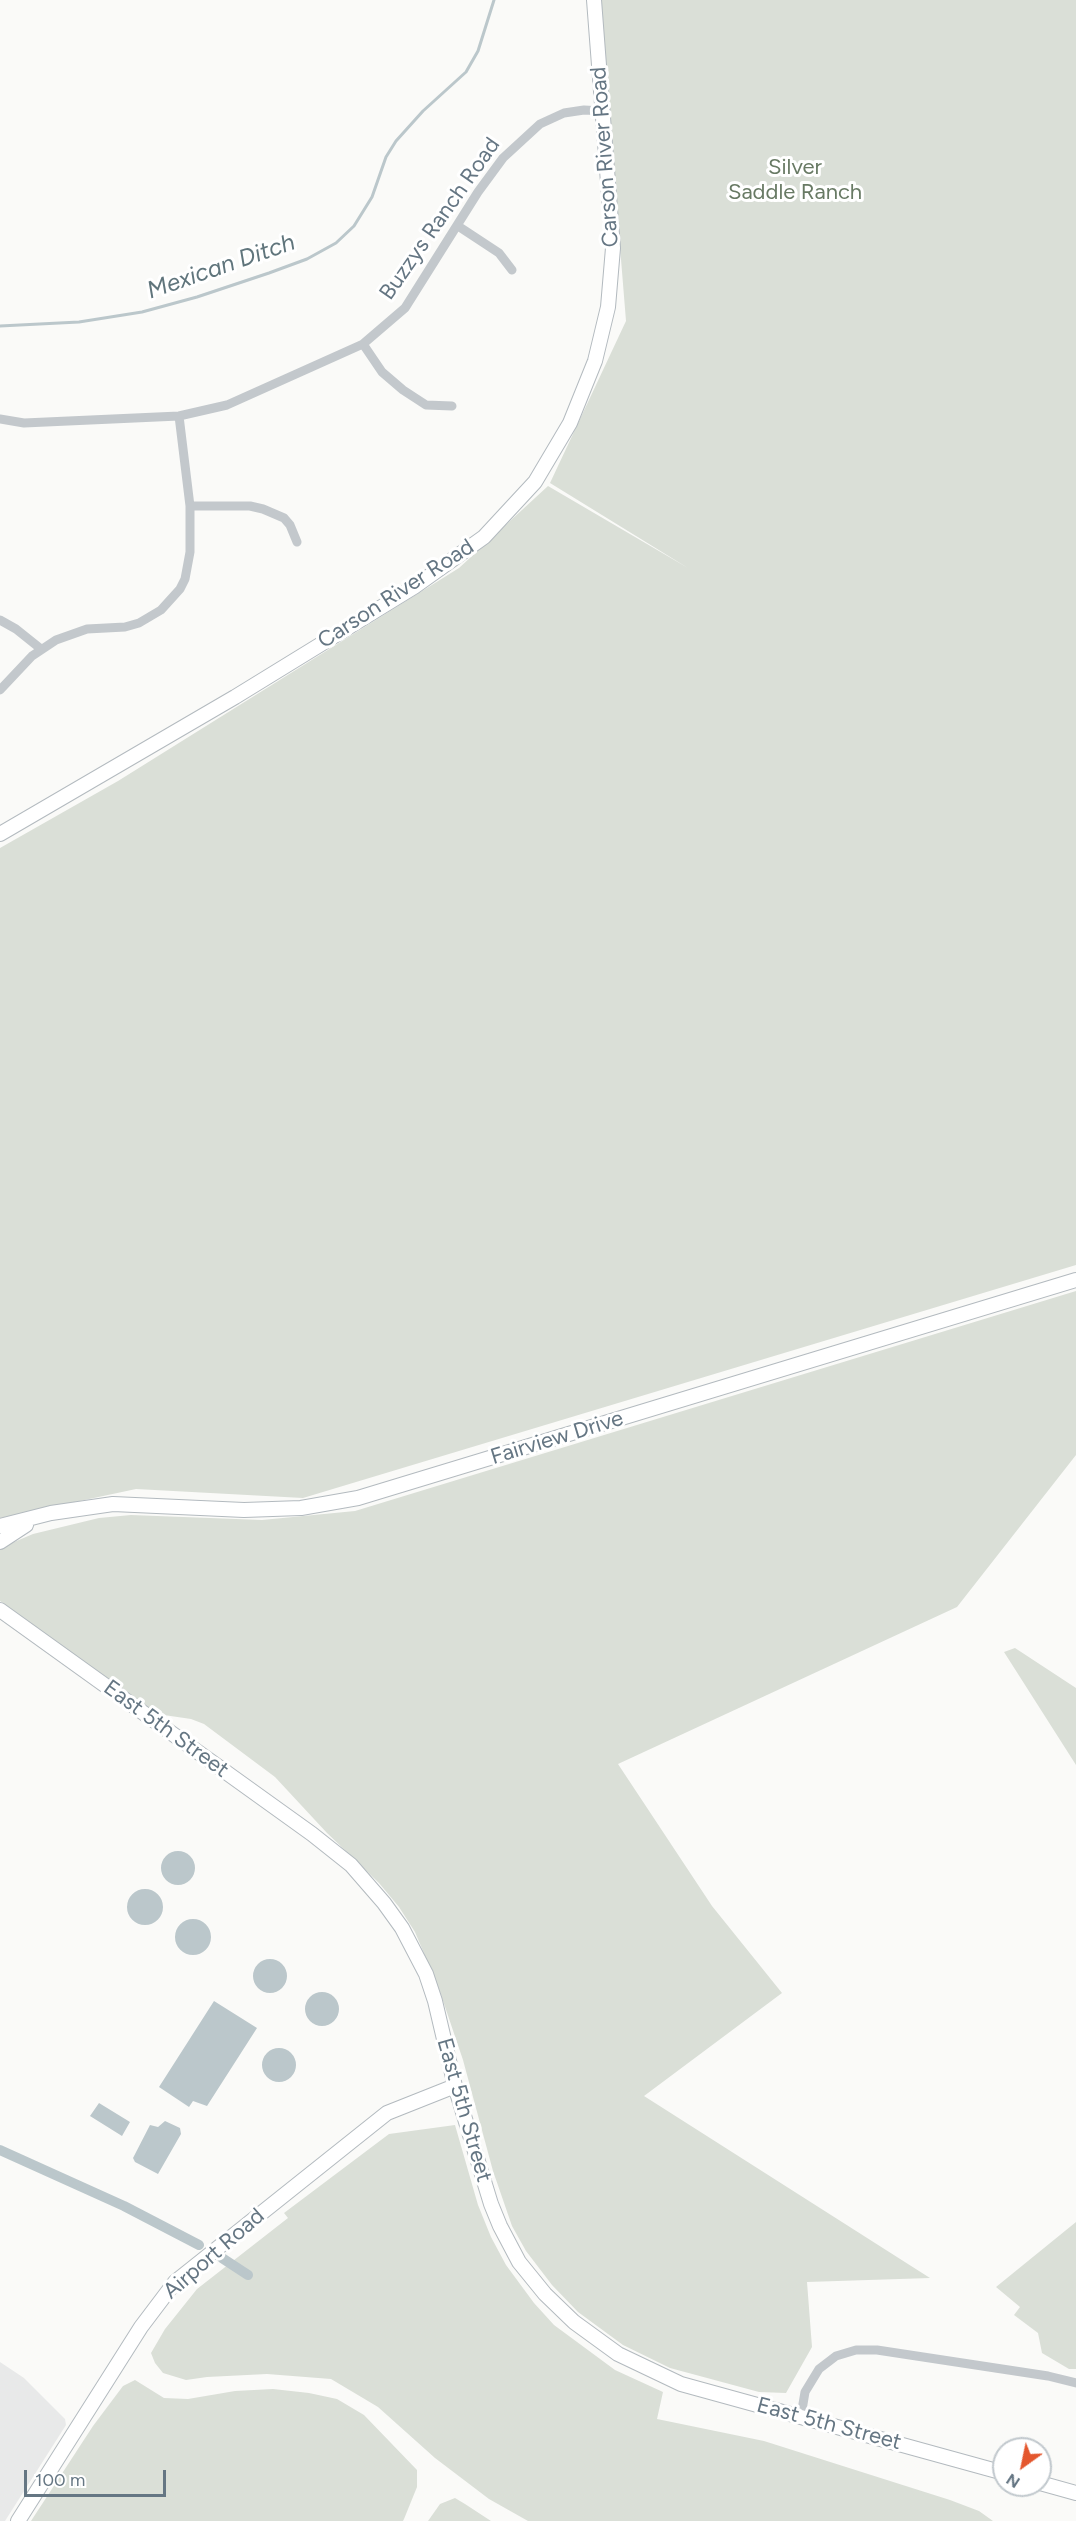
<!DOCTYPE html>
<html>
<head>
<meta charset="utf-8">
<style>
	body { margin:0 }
	#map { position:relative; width:1076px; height:2521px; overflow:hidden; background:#fafaf8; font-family:Figtree,sans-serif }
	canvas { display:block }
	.north { position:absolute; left:992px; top:2437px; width:60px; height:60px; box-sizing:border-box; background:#fff; border:2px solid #c1c8cd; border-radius:50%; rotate:213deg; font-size:16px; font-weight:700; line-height:24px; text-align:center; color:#657683 }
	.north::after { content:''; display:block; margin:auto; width:21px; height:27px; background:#e4572e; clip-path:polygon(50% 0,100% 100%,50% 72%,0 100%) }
	.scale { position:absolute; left:24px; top:2470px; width:142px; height:27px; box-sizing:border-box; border:3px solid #657683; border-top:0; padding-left:8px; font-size:18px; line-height:21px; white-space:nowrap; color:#657683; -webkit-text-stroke:4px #fff; paint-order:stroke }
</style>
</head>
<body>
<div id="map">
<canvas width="1076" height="2521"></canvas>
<div class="north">N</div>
<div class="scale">100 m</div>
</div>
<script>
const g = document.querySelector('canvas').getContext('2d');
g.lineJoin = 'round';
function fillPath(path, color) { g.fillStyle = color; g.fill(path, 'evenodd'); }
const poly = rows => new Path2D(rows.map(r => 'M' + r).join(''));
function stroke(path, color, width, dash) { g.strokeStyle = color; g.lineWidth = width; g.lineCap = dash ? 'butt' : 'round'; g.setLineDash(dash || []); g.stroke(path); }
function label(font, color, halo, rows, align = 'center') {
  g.font = font + ' Figtree,sans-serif'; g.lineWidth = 6; g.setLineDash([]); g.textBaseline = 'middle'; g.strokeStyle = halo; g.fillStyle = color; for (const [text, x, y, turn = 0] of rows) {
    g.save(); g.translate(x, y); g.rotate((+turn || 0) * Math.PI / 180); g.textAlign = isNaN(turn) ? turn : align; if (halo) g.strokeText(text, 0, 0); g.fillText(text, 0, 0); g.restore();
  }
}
fillPath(poly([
	[0,2362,24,2378,65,2419,66,2425,5,2521,0,2521]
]), '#e8e9e9');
fillPath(poly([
	[600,0,1076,0,1076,1265,303,1498,136,1489,0,1518,0,848,118,781,459,568,548,486,688,568,550,483,626,321],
	[1076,1291,1076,1455,957,1607,618,1764,712,1906,782,1993,644,2096,930,2278,807,2282,812,2347,786,2393,759,2392,670,2368,623,2345,578,2312,552,2285,526,2251,512,2226,493,2171,463,2060,439,1989,415,1932,399,1907,379,1883,327,1833,275,1777,204,1724,191,1719,157,1714,0,1601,0,1548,33,1534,99,1518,131,1515,262,1520,355,1511],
	[1015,1648,1076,1688,1076,1765,1004,1652],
	[455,2125,478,2205,491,2237,506,2265,534,2303,554,2325,615,2370,663,2392,657,2419,764,2441,950,2500,979,2511,993,2521,528,2521,489,2499,435,2458,378,2407,331,2379,267,2374,207,2377,186,2380,163,2373,155,2363,151,2353,165,2329,197,2289,288,2218,284,2213,389,2134],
	[1076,2222,1076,2369,1069,2369,1042,2353,1038,2333,1014,2315,1020,2307,996,2287],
	[135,2380,164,2398,188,2399,235,2391,273,2389,309,2393,337,2399,364,2415,417,2470,417,2487,404,2519,403,2521,31,2521,93,2426,123,2386],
	[455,2498,465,2504,491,2521,428,2521,440,2504]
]), '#dadfd7');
fillPath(poly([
	'161 1868a17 17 0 1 1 34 0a17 17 0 1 1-34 0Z',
	'127 1907a18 18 0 1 1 36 0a18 18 0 1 1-36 0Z',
	'175 1937a18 18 0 1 1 36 0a18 18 0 1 1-36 0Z',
	'253 1976a17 17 0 1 1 34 0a17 17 0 1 1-34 0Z',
	'305 2009a17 17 0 1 1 34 0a17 17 0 1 1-34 0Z',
	[214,2001,257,2028,207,2106,193,2101,189,2107,159,2087],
	'262 2065a17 17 0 1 1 34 0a17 17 0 1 1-34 0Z',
	[99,2103,130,2122,122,2136,90,2116],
	[165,2121,180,2128,181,2134,158,2174,135,2162,133,2158,150,2125,158,2127]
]), '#bbc7cb');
stroke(poly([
	[0,326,79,322,142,312,197,297,269,273,307,259,336,243,354,226,372,197,386,157,396,141,423,111,466,72,478,51,494,0]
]), '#bbc7cb', 3);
stroke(poly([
	[0,2150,124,2206,199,2245],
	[222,2258,248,2275]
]), '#bbc7cb', 10);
const secondary = poly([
	[0,834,235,697,414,587,484,537,535,482,570,423,595,361,608,307,613,248,594,0],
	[0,1526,51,1513,113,1504,244,1510,301,1508,358,1498,1076,1280],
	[0,1542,26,1525],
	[0,1610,312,1834,351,1865,384,1903,402,1928,426,1974,435,2001,455,2086,491,2204,500,2226,519,2262,545,2294,574,2322,618,2354,681,2384,1004,2473],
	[1040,2483,1076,2493],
	[18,2521,141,2327,175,2282,387,2113,455,2086]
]);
stroke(secondary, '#b3babf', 16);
stroke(poly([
	[458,226,499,253,512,270],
	[363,344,382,372,403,390,426,405,452,406],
	[0,419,24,423,179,416,227,405,363,344,405,308,478,192,503,158,540,124,564,113,584,110,603,111],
	[190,506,250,506,263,509,284,518,290,525,297,542],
	[0,620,16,629,41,649],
	[0,690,32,656,56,640,87,629,125,627,139,623,161,610,180,589,185,579,190,552,190,506,179,416],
	[801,2416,805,2392,819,2369,836,2356,856,2350,877,2350,1048,2376,1076,2383]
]), '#c3c8cc', 9);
stroke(secondary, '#fff', 14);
label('22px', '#657683', '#fff', [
	["Carson River Road",605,157,-94],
	["Buzzys Ranch Road",440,219,-55],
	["Carson River Road",396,594,-33],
	["Fairview Drive",557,1438,-17],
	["East 5th Street",166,1729,36],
	["East 5th Street",464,2110,74],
	["Airport Road",214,2254,-41],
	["East 5th Street",829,2424,15]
]);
label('22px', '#687a64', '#fff', [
	["Silver",795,168],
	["Saddle Ranch",795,193]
]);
label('italic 24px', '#60757c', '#fff', [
	["Mexican Ditch",221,267,-19]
]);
</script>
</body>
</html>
